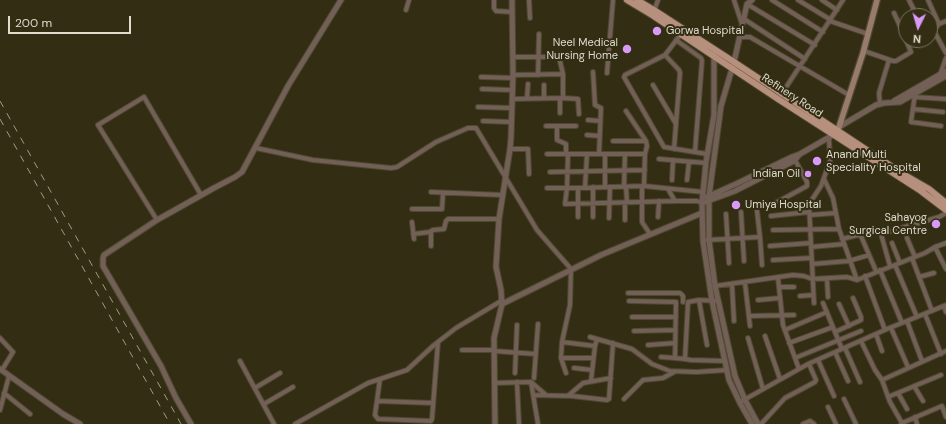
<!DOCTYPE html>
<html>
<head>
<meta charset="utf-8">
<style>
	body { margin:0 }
	#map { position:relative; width:946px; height:424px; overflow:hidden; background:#332d14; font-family:"DM Sans",sans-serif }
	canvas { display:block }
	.north { position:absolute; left:898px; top:8px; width:40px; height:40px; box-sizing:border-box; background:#332d14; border:1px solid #78735e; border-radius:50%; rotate:185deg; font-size:11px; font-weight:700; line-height:16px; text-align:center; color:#dfdccd }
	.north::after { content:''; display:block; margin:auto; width:14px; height:18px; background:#d99af7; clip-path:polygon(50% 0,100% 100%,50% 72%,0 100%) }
	.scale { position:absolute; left:8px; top:16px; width:123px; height:18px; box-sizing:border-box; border:2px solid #dfdccd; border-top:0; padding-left:5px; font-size:12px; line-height:14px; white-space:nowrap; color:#dfdccd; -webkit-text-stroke:3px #332d14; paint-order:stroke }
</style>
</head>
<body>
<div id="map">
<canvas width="946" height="424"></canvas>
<div class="north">N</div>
<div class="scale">200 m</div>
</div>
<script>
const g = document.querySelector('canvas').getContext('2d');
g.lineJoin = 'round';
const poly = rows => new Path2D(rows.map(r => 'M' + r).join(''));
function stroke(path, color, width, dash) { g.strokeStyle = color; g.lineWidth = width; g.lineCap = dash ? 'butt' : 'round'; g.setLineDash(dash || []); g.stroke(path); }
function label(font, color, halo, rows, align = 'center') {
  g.font = font + ' "DM Sans",sans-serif'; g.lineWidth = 4; g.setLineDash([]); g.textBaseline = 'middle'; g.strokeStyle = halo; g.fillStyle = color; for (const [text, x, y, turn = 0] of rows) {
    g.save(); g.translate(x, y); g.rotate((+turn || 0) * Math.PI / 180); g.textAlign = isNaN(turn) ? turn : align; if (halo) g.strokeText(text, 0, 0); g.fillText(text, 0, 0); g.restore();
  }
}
const minor = poly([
	[494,0,494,8,496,11,512,12],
	[529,0,530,18],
	[734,0,742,24],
	[772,0,823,32],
	[798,0,831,20],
	[822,0,837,10],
	[909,0,917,16],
	[928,0,939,24],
	[747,4,815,45],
	[406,10,409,0],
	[654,11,658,0],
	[894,13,906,39],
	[744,19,805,59],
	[830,21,868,34],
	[946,21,939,24,935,29,935,33,946,53],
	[681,34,665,55,625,75,624,77,664,147,707,154],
	[740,37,750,37,849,95],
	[676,40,701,58,702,61,695,152],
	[864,51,893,61,896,61,911,52,906,40],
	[665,55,679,70,680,73,674,149],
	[513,57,559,57,563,74],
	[593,72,595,105,601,108,599,154],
	[607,73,613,0],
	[513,75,563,74,563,98,578,99,579,114],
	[538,75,539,34],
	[940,75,946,58],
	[481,77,513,78],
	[653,85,676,124],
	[482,89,512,90],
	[915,94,911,122,941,126],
	[781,95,843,0],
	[914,97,946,99],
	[527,98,528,84],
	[544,98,544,85],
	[560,98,560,113],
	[512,99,563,98],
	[880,104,879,93,889,60],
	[478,107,512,108],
	[913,109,943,112],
	[626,111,646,141,647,146,645,154],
	[588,120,600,121],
	[483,121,512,122],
	[546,126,576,126],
	[557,126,557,140,566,144,566,154],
	[587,135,600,136],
	[613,141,646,141],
	[256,148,313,160,391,168,397,167,436,142,468,128,476,128,537,230,571,269,570,305,562,342,595,346],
	[510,149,528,149,529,174],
	[547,154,568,154],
	[605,154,605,187],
	[659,159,706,163],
	[550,172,645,170],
	[824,179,833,198,839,229,857,280],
	[672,180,673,160],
	[687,180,689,162],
	[642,186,642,222,650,234],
	[644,186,703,192],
	[585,187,587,154],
	[624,187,625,154],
	[626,187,627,202],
	[547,188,578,188,644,186,645,154,568,154,567,188,565,204,675,201,697,201,702,203],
	[668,189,675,201],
	[431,192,502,195],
	[770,206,807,186,807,182,795,160],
	[412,209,442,209,443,193],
	[757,211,760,237],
	[741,212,744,261],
	[726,214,729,263],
	[810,215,836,213],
	[771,216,809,212],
	[578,217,578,188],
	[593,217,593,187],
	[658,217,659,201],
	[609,218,610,187],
	[157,220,98,125,144,97,201,195],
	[625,220,625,202],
	[412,222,414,239],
	[773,230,839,229],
	[413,234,430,232],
	[907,238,915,257],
	[842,239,858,235,861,236,876,271],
	[707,240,760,237,762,265],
	[892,243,900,263],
	[431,246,431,231,433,230,444,229,446,221,448,219,499,219],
	[770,246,811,243],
	[811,247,844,244],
	[935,247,946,269],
	[912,258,932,311],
	[773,260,811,258],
	[812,264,849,261,869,255],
	[895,265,917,317],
	[890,266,881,234,939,217,946,213],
	[880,270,902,323],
	[865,276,885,330],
	[919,277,934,273],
	[778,278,783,325,799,369],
	[827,279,828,297],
	[745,283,750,326],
	[732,285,734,321],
	[715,286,793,275,804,276,812,279,847,277,857,280,925,253,935,247,946,243],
	[779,287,794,287],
	[628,293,680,293,683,296,683,302],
	[800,296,813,295],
	[699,300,707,345],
	[758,300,780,298],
	[629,301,676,302,675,358,685,359,688,302,699,300,718,301],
	[814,303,809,204,821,186,830,161,829,138],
	[823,303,842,349],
	[839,304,849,326],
	[944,306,946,312],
	[925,314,941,354],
	[749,316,794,315],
	[632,317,676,317],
	[907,321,922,361],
	[891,328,908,367],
	[785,330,827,312],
	[634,331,675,330],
	[835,332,861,320,861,317,853,298],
	[876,334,882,351],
	[765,336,780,379],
	[590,337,632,349,652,364,670,371,696,372,727,370],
	[0,338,13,352,2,370],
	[748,338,763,389],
	[861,341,875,370,882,380],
	[562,342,561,358,566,373],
	[789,343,833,327],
	[648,345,675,343],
	[845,348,860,382],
	[462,350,494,350],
	[494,351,536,354],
	[835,352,848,381],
	[661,357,675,358],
	[561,358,593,358],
	[795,358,861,331],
	[685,359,691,360,725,361],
	[818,360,834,396],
	[240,361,274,424],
	[574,368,592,370],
	[515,373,517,325],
	[534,378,538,324],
	[380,379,375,415,378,419,431,421,432,419,438,342],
	[591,381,595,346,597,339],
	[517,382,519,424],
	[531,382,546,395],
	[494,383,531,382,538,424],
	[914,386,923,401],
	[255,388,280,373],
	[4,393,30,414],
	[898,393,907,409],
	[534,395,572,396,607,400,609,399,613,343],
	[569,395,583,383,611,378],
	[888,397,941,375],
	[624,399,643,380,663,378,674,372],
	[844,399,856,424],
	[377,401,433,403],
	[742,401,808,364,887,329,946,305],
	[264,404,293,387],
	[828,407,836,424],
	[0,410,9,376],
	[915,417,917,424],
	[902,423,942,406,946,417],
	[295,424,368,383,407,370,434,345,456,328,501,301],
	[761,424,785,398,815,382,816,380,809,364],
	[803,424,810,421,814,424],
	[901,424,902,423,890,402,882,380,946,351]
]);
const tertiary = poly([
	[752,0,747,4,734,62,721,106,709,196,709,240,715,286,735,376,745,400,758,424],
	[714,54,714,115,706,162,702,203,703,241,712,301,729,380,740,403,752,424],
	[894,101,946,71],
	[839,127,876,105,884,103,900,102,946,76],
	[707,197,736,184,792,157,800,154,833,135],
	[705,202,735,191,794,161,799,155],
	[502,305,501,290,496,267,499,219,510,149,511,138,513,75,512,0],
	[0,369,63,414,80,424],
	[191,424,176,398,161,366,103,266,103,258,104,255,157,220,214,188,235,177,242,172,288,86,341,0],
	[495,424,494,338,502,304,601,255,702,213]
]);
const secondary = poly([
	[835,133,839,127,863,53,877,0]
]);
const primary = poly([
	[627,0,652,15,778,99,921,191,946,210],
	[637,0,654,10,734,62,903,174,929,189,946,203]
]);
stroke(minor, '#4f4932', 6);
stroke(tertiary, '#4f4932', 7);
stroke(secondary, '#4f4932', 8);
stroke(primary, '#4f4932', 8);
stroke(minor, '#725f55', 4);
stroke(tertiary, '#725f55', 5);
stroke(secondary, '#987b6b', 5.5);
stroke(primary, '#b6907c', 6);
stroke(poly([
	[0,101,181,424],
	[0,119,170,424]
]), '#a09c89', 1, [7, 7]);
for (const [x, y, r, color] of [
	[657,31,5,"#d99af7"],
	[627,49,5,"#d99af7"],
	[817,161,5,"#d99af7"],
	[808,174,4,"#d99af7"],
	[736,205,5,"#d99af7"],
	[936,224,5,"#d99af7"]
]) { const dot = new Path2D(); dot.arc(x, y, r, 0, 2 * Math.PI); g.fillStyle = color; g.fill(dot); stroke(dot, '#332d14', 1.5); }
label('11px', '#dfdccd', '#332d14', [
	["Gorwa Hospital",666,31],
	["Neel Medical",618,43,"right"],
	["Nursing Home",618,56,"right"],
	["Anand Multi",826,155],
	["Speciality Hospital",826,168],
	["Indian Oil",800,174,"right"],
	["Umiya Hospital",745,205],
	["Sahayog",927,218,"right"],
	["Surgical Centre",927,231,"right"]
], 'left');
label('11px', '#dfdccd', '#332d14', [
	["Refinery Road",792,96,33]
]);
</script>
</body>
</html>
